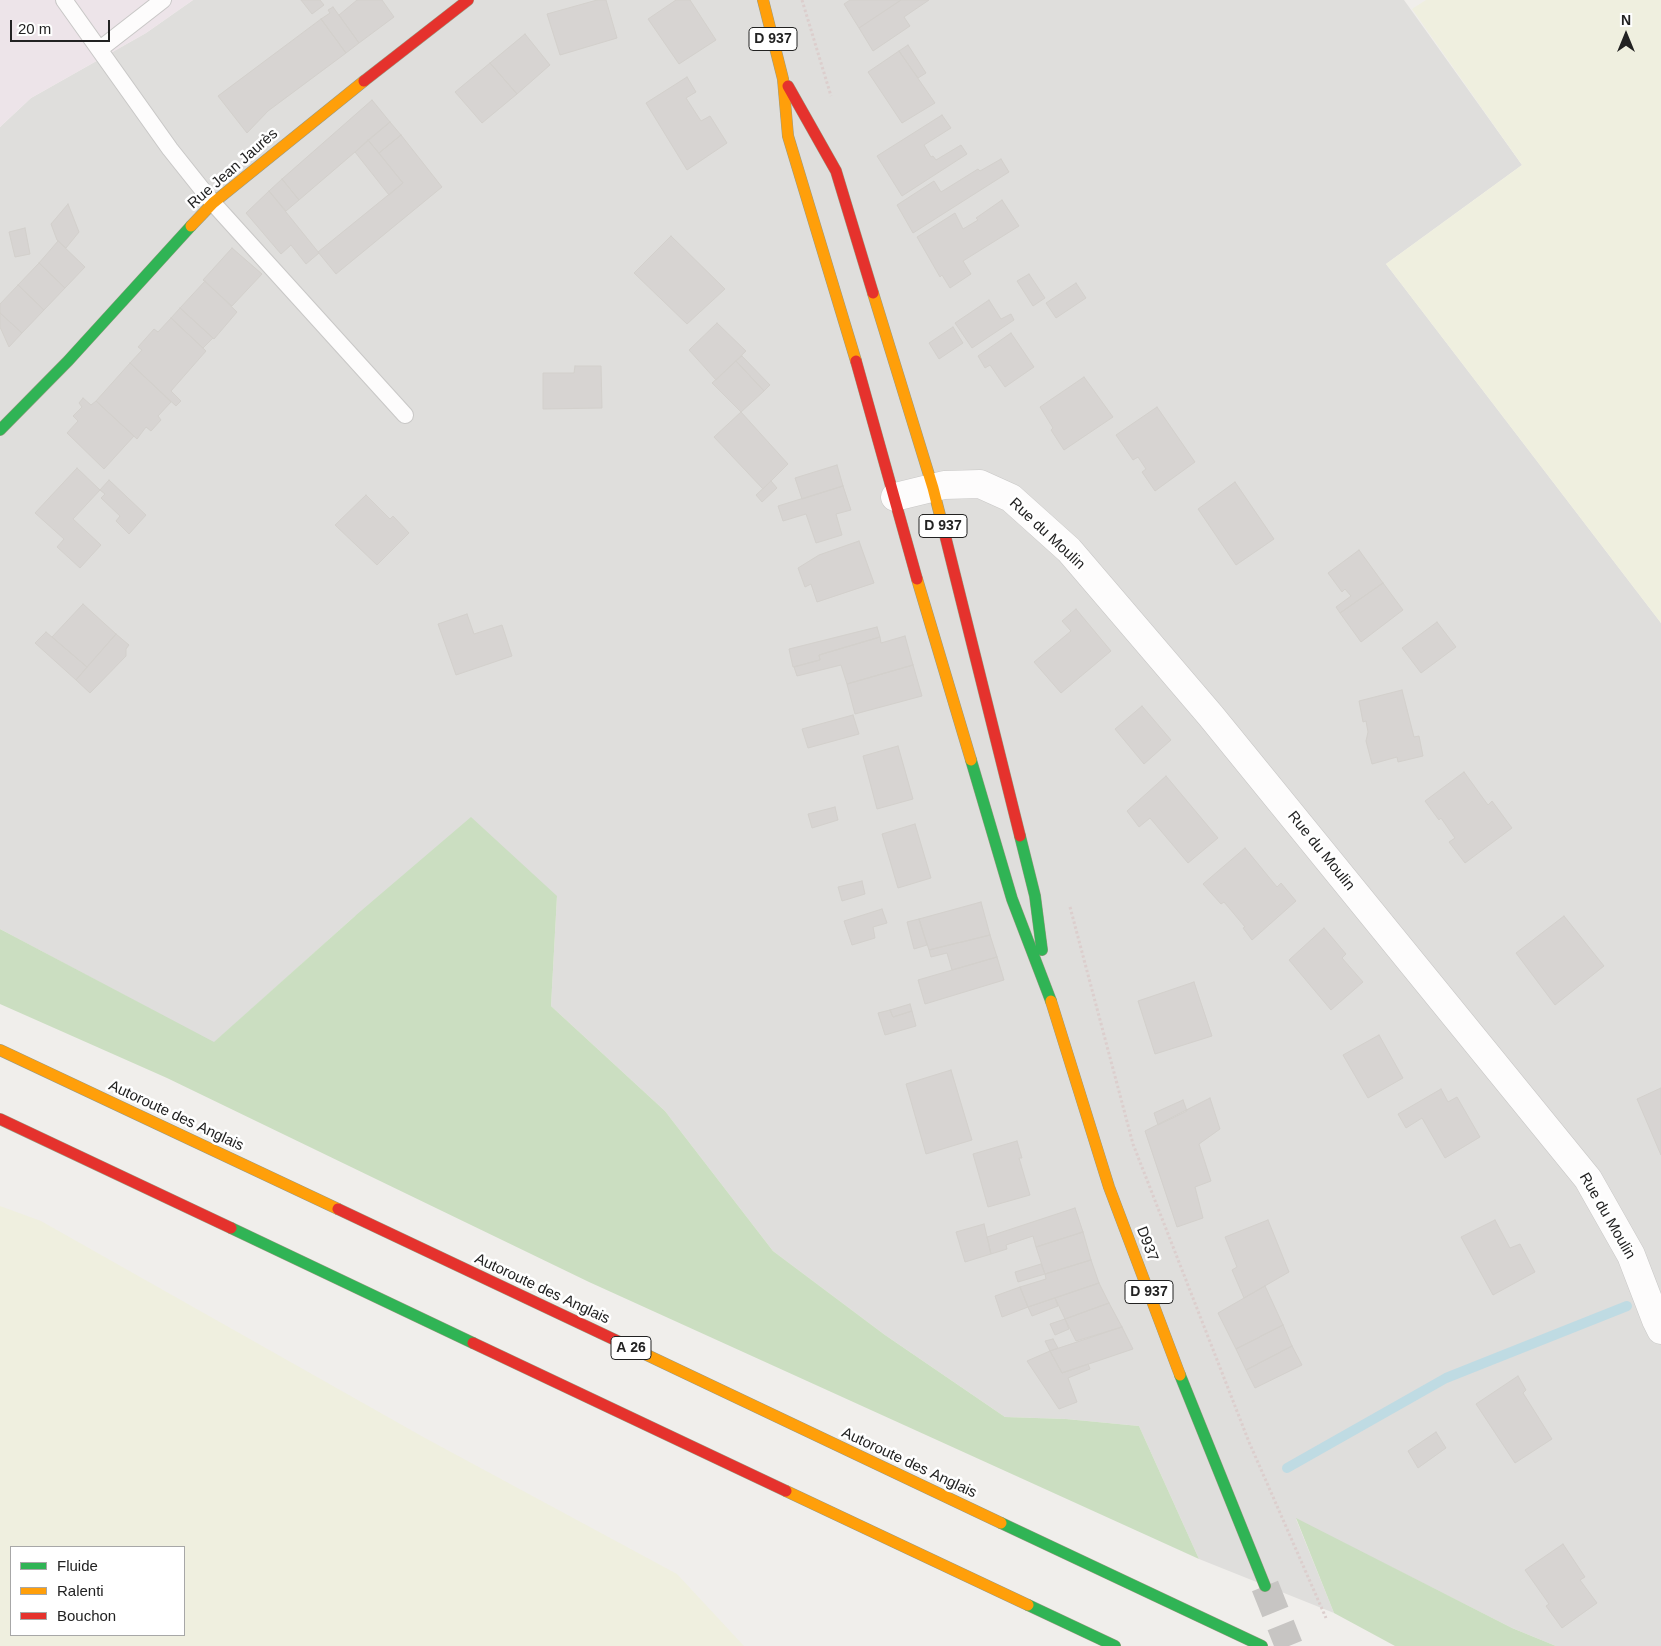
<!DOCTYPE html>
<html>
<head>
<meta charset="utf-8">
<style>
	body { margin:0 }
	#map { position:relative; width:1661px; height:1646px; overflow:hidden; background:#f0eeeb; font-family:Helvetica,sans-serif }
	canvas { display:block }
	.legend { position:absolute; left:10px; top:1546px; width:175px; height:90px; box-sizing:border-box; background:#fff; border:1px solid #a7a7a7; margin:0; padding:6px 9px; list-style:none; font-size:15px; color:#222 }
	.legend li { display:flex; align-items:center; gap:10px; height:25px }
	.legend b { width:25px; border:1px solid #a7a7a7 }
	.north { position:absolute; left:1601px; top:10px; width:50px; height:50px; -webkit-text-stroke:4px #fff; paint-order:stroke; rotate:0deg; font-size:14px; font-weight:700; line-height:20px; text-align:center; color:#222 }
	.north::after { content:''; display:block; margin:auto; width:18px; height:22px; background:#222; clip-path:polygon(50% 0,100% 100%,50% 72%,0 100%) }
	.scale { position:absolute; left:10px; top:20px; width:100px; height:22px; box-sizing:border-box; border:2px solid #222; border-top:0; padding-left:6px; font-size:15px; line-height:18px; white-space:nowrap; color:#222; -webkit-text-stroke:4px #fff; paint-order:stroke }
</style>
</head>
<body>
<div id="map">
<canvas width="1661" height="1646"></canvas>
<ul class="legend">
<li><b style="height:6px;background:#30b455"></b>Fluide</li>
<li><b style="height:6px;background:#ff9f0a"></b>Ralenti</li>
<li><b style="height:6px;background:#e5322d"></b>Bouchon</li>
</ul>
<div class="north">N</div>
<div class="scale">20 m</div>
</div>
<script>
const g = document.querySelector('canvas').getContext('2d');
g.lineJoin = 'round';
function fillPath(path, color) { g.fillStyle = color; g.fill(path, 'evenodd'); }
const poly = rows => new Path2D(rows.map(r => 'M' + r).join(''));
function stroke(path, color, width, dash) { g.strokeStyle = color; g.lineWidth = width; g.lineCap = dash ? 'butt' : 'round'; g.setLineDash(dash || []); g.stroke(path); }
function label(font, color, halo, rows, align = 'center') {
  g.font = font + ' Helvetica,sans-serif'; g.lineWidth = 5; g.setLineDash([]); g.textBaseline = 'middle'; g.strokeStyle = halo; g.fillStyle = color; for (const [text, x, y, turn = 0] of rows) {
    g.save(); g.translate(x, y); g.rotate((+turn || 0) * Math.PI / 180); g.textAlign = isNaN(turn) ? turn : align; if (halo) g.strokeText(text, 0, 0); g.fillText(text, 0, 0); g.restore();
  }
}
fillPath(poly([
	[193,0,1404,0,1522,165,1386,264,1661,623,1661,1646,1556,1646,1512,1628,1296,1519,1334,1613,1199,1559,1139,1426,1066,1419,1005,1417,885,1335,773,1251,665,1111,551,1006,557,896,355,916,214,1043,0,929,0,127,31,98,146,33]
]), '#dfdedc');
fillPath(poly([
	[0,0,193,0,146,33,31,98,0,127]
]), '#ede4e9');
fillPath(poly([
	[1426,0,1661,0,1661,623,1386,264,1522,165,1412,9],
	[0,1206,41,1221,425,1438,677,1574,744,1646,0,1646],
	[184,1547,184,1635,11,1635,11,1547]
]), '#efefdf');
fillPath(poly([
	[471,817,557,896,551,1006,665,1111,773,1251,885,1335,1005,1417,1066,1419,1139,1426,1199,1559,589,1282,167,1078,0,1004,0,929,214,1042,355,916],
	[1296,1518,1512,1628,1556,1646,1395,1646,1334,1613]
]), '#cbdec1');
stroke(poly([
	[1287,1468,1446,1378,1627,1306]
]), '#bfdbe3', 10);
const building = poly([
	[301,0,320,0,324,5,312,14,301,0],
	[357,0,382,0,394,17,359,43,339,15,357,0],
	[597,0,606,0,617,38,560,55,547,14,597,0],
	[676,0,690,0,716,40,679,64,648,19,676,0],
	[850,0,901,0,859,28,844,4,850,0],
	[901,0,929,0,904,17,910,26,873,51,859,28,901,0],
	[333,7,359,43,346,53,321,19,330,13,328,10,333,7],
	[321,19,346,53,268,111,247,133,218,96,321,19],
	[525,34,550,65,517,94,490,63,525,34],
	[908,45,926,73,918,78,899,51,908,45],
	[899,51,935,103,902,123,868,72,899,51],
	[490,63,517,94,482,123,455,92,490,63],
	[687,77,696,92,686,98,701,121,710,116,727,143,687,170,646,103,687,77],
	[372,100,390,122,299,200,282,179,372,100],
	[942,115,951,128,924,145,931,157,933,156,936,160,961,145,967,154,902,196,877,156,942,115],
	[390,122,401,135,379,153,368,140,390,122],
	[401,135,442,187,336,274,318,252,403,183,379,153,401,135],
	[368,140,403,183,389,195,355,152,368,140],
	[1001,159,1009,172,913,233,897,205,934,181,941,192,978,169,980,171,1001,159],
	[282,179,299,200,286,211,269,191,282,179],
	[269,191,319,253,306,264,291,245,281,254,246,213,269,191],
	[1002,200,1019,226,963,261,971,274,950,288,942,275,940,277,917,237,955,213,963,229,978,220,976,218,1002,200],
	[68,204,79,232,66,248,57,240,51,224,68,204],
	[25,228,30,254,15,257,9,232,25,228],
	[671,236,725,289,687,324,634,273,671,236],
	[58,241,85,267,65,288,39,263,58,241],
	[232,248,262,274,232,306,203,280,232,248],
	[39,263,65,288,44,310,18,285,39,263],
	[1029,274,1045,298,1033,306,1017,281,1029,274],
	[205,281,237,312,214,339,180,308,205,281],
	[1076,283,1086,298,1056,318,1046,303,1076,283],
	[18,285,44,310,22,333,0,313,0,304,18,285],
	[989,300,1001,319,1011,314,1014,320,972,348,955,323,989,300],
	[180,308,213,338,203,348,171,318,180,308],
	[0,313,22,333,9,347,0,327,0,313],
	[171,318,206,351,171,391,181,401,176,406,130,363,142,350,138,347,154,329,158,332,171,318],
	[717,323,746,351,716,380,689,350,717,323],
	[953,327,963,343,939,359,929,343,953,327],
	[1011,333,1034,367,1005,387,990,365,985,368,978,356,1011,333],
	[742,356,770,385,764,391,736,361,742,356],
	[736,361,764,391,741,412,712,383,736,361],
	[130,363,171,402,158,416,161,420,151,431,146,427,137,439,96,401,130,363],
	[575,366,601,366,602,408,543,409,543,373,574,373,575,366],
	[1084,377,1113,417,1064,450,1051,430,1053,428,1040,407,1084,377],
	[83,398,91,405,96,401,134,436,104,469,67,433,78,421,73,416,82,407,79,403,83,398],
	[1157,407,1195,462,1155,491,1142,472,1146,469,1138,457,1133,460,1116,435,1157,407],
	[741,412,788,464,763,489,714,437,741,412],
	[837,465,843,486,802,499,795,478,837,465],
	[77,468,100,490,73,519,101,545,80,568,57,547,64,539,35,513,77,468],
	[109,480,146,515,129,534,116,521,120,516,101,498,105,494,100,490,109,480],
	[771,481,777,488,762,502,756,495,771,481],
	[1235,482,1274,539,1236,565,1198,509,1235,482],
	[843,486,851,510,836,514,842,535,816,543,806,514,783,521,778,506,843,486],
	[366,495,390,519,393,516,409,533,377,565,335,525,366,495],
	[859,541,874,583,817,602,811,584,805,587,798,568,819,555,859,541],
	[1359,550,1383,583,1340,613,1336,607,1351,596,1345,589,1342,592,1328,573,1359,550],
	[1383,583,1403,610,1361,642,1340,613,1383,583],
	[83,604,116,634,87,667,52,637,83,604],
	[1076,609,1111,651,1061,693,1034,662,1071,631,1062,621,1076,609],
	[467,614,474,634,502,625,512,656,456,675,438,624,467,614],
	[1437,622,1456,647,1421,673,1402,648,1437,622],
	[877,627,880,637,819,655,820,660,793,667,789,649,877,627],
	[46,632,87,667,76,680,35,643,46,632],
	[116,634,129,645,126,649,126,656,90,693,76,680,116,634],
	[905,636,913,665,847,684,841,665,797,676,794,667,820,660,819,655,880,637,881,643,905,636],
	[913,665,922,696,855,714,847,684,913,665],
	[1402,690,1414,737,1419,736,1423,756,1398,762,1397,757,1372,764,1366,741,1368,732,1366,721,1363,722,1359,701,1402,690],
	[1142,706,1171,740,1144,764,1115,729,1142,706],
	[853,715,859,734,808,748,802,729,853,715],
	[898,746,913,799,877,809,863,756,898,746],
	[1464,772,1488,805,1492,801,1512,828,1465,863,1449,842,1455,838,1441,818,1439,820,1425,801,1464,772],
	[1166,776,1218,838,1188,863,1150,818,1139,827,1127,811,1166,776],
	[835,807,838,820,812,828,808,814,835,807],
	[915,824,931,878,898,888,882,834,915,824],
	[1245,848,1277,887,1281,883,1296,901,1252,940,1243,928,1245,927,1224,902,1221,904,1203,884,1245,848],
	[862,881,865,894,842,901,838,887,862,881],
	[981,902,990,935,929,950,919,919,981,902],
	[882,909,887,923,873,927,875,938,852,945,844,921,882,909],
	[1564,916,1604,966,1555,1005,1516,953,1564,916],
	[919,919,927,945,914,949,907,922,919,919],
	[1324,928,1346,954,1342,958,1363,982,1331,1010,1289,960,1324,928],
	[990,935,997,957,952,970,947,953,931,957,929,950,990,935],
	[997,957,1004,980,925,1004,918,980,997,957],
	[1194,982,1212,1036,1155,1054,1138,1001,1194,982],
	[910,1004,912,1011,893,1017,890,1010,910,1004],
	[890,1010,893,1017,912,1011,916,1026,885,1035,878,1013,890,1010],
	[1379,1035,1403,1078,1368,1098,1343,1055,1379,1035],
	[951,1070,972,1140,926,1154,906,1084,951,1070],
	[1661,1088,1661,1155,1637,1099,1661,1088],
	[1441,1089,1448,1102,1457,1097,1480,1137,1445,1158,1422,1118,1406,1128,1398,1114,1441,1089],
	[1210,1098,1220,1129,1199,1144,1211,1181,1195,1187,1203,1218,1177,1227,1145,1131,1210,1098],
	[1183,1100,1187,1111,1158,1125,1154,1113,1183,1100],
	[1017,1141,1022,1158,1019,1158,1030,1195,988,1207,973,1154,1017,1141],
	[1075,1208,1083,1232,1036,1247,1033,1236,1006,1245,1007,1249,991,1254,987,1237,1075,1208],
	[1268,1220,1289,1272,1244,1298,1232,1270,1237,1267,1225,1237,1268,1220],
	[1495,1220,1510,1248,1520,1244,1535,1272,1493,1295,1461,1237,1495,1220],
	[984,1224,991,1254,965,1262,956,1232,984,1224],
	[1083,1232,1091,1260,1045,1274,1036,1247,1083,1232],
	[1091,1260,1099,1283,1028,1307,1020,1287,1046,1279,1045,1274,1091,1260],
	[1041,1264,1045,1274,1018,1282,1015,1272,1041,1264],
	[1099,1283,1109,1303,1065,1319,1055,1298,1099,1283],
	[1265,1286,1283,1325,1236,1349,1218,1313,1265,1286],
	[1020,1287,1028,1307,1002,1317,995,1296,1020,1287],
	[1055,1298,1058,1306,1032,1316,1028,1307,1055,1298],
	[1109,1303,1122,1327,1076,1341,1065,1319,1109,1303],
	[1065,1319,1069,1329,1055,1335,1050,1324,1065,1319],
	[1283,1325,1292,1346,1246,1370,1236,1349,1283,1325],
	[1122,1327,1133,1349,1062,1373,1050,1351,1122,1327],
	[1053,1339,1058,1348,1050,1351,1045,1341,1053,1339],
	[1292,1346,1302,1365,1255,1388,1246,1370,1292,1346],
	[1050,1351,1062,1373,1088,1364,1090,1369,1068,1378,1077,1402,1059,1409,1027,1361,1050,1351],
	[1518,1376,1526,1390,1523,1393,1552,1439,1515,1463,1476,1404,1518,1376],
	[1436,1432,1446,1448,1418,1468,1408,1451,1436,1432],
	[1563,1544,1585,1577,1580,1580,1597,1603,1562,1628,1546,1606,1549,1604,1525,1570,1563,1544]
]);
fillPath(building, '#d7d4d2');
stroke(building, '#d3d0cc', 1);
stroke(poly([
	[1265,1586,1289,1646]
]), '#c7c5c3', 28, [28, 14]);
const lane = poly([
	[64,0,170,149,213,203,405,415],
	[100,49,163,0]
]);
const street = poly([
	[895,497,944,485,980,484,1011,498,1069,550,1211,716,1588,1179,1631,1255,1656,1320,1661,1330]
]);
const fast = poly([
	[0,430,68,361,191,226],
	[971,760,1012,899,1051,1001],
	[1020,836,1035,896,1042,950],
	[231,1228,473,1343],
	[1180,1375,1265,1586],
	[1001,1523,1262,1646],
	[1028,1605,1115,1646]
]);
const slow = poly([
	[763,0,783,79,788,136,856,361],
	[191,226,213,203,364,81],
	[873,293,933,488,945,535],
	[917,579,971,760],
	[1051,1001,1109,1187,1180,1375],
	[0,1050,338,1209],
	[630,1347,1001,1523],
	[786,1491,1028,1605]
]);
const jam = poly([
	[364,81,468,0],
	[788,86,836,171,873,293],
	[856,361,917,579],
	[945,535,1020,836],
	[0,1119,231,1228],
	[338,1209,630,1347],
	[473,1343,786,1491]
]);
stroke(lane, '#c9c8c7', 18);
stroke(street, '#c9c8c7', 29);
stroke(fast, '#999a82', 12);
stroke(slow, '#999a82', 12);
stroke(jam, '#999a82', 12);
stroke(poly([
	[802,0,831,96],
	[1070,907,1133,1144,1249,1442,1326,1618]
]), '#dccecd', 3, [2.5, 2.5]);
stroke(lane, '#fdfcfc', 16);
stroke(street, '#fdfcfc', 28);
stroke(fast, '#30b455', 11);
stroke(slow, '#ff9f0a', 11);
stroke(jam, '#e5322d', 11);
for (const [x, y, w] of [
	[773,39,48],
	[943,526,48],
	[1149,1292,48],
	[631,1348,40]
]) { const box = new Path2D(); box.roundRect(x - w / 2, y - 11.5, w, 23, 4); g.fillStyle = '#fff'; g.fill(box); stroke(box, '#222', 1); }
label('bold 14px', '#222', null, [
	["D 937",773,39],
	["D 937",943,526],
	["D 937",1149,1292],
	["A 26",631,1348]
]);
label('15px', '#222', '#fff', [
	["Rue Jean Jaurès",233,169,-41],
	["Rue du Moulin",1047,534,43],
	["Rue du Moulin",1321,851,51],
	["Autoroute des Anglais",176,1116,25],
	["Rue du Moulin",1607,1216,60],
	["D937",1147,1244,69],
	["Autoroute des Anglais",542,1289,25],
	["Autoroute des Anglais",909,1463,25]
]);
</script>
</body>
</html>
